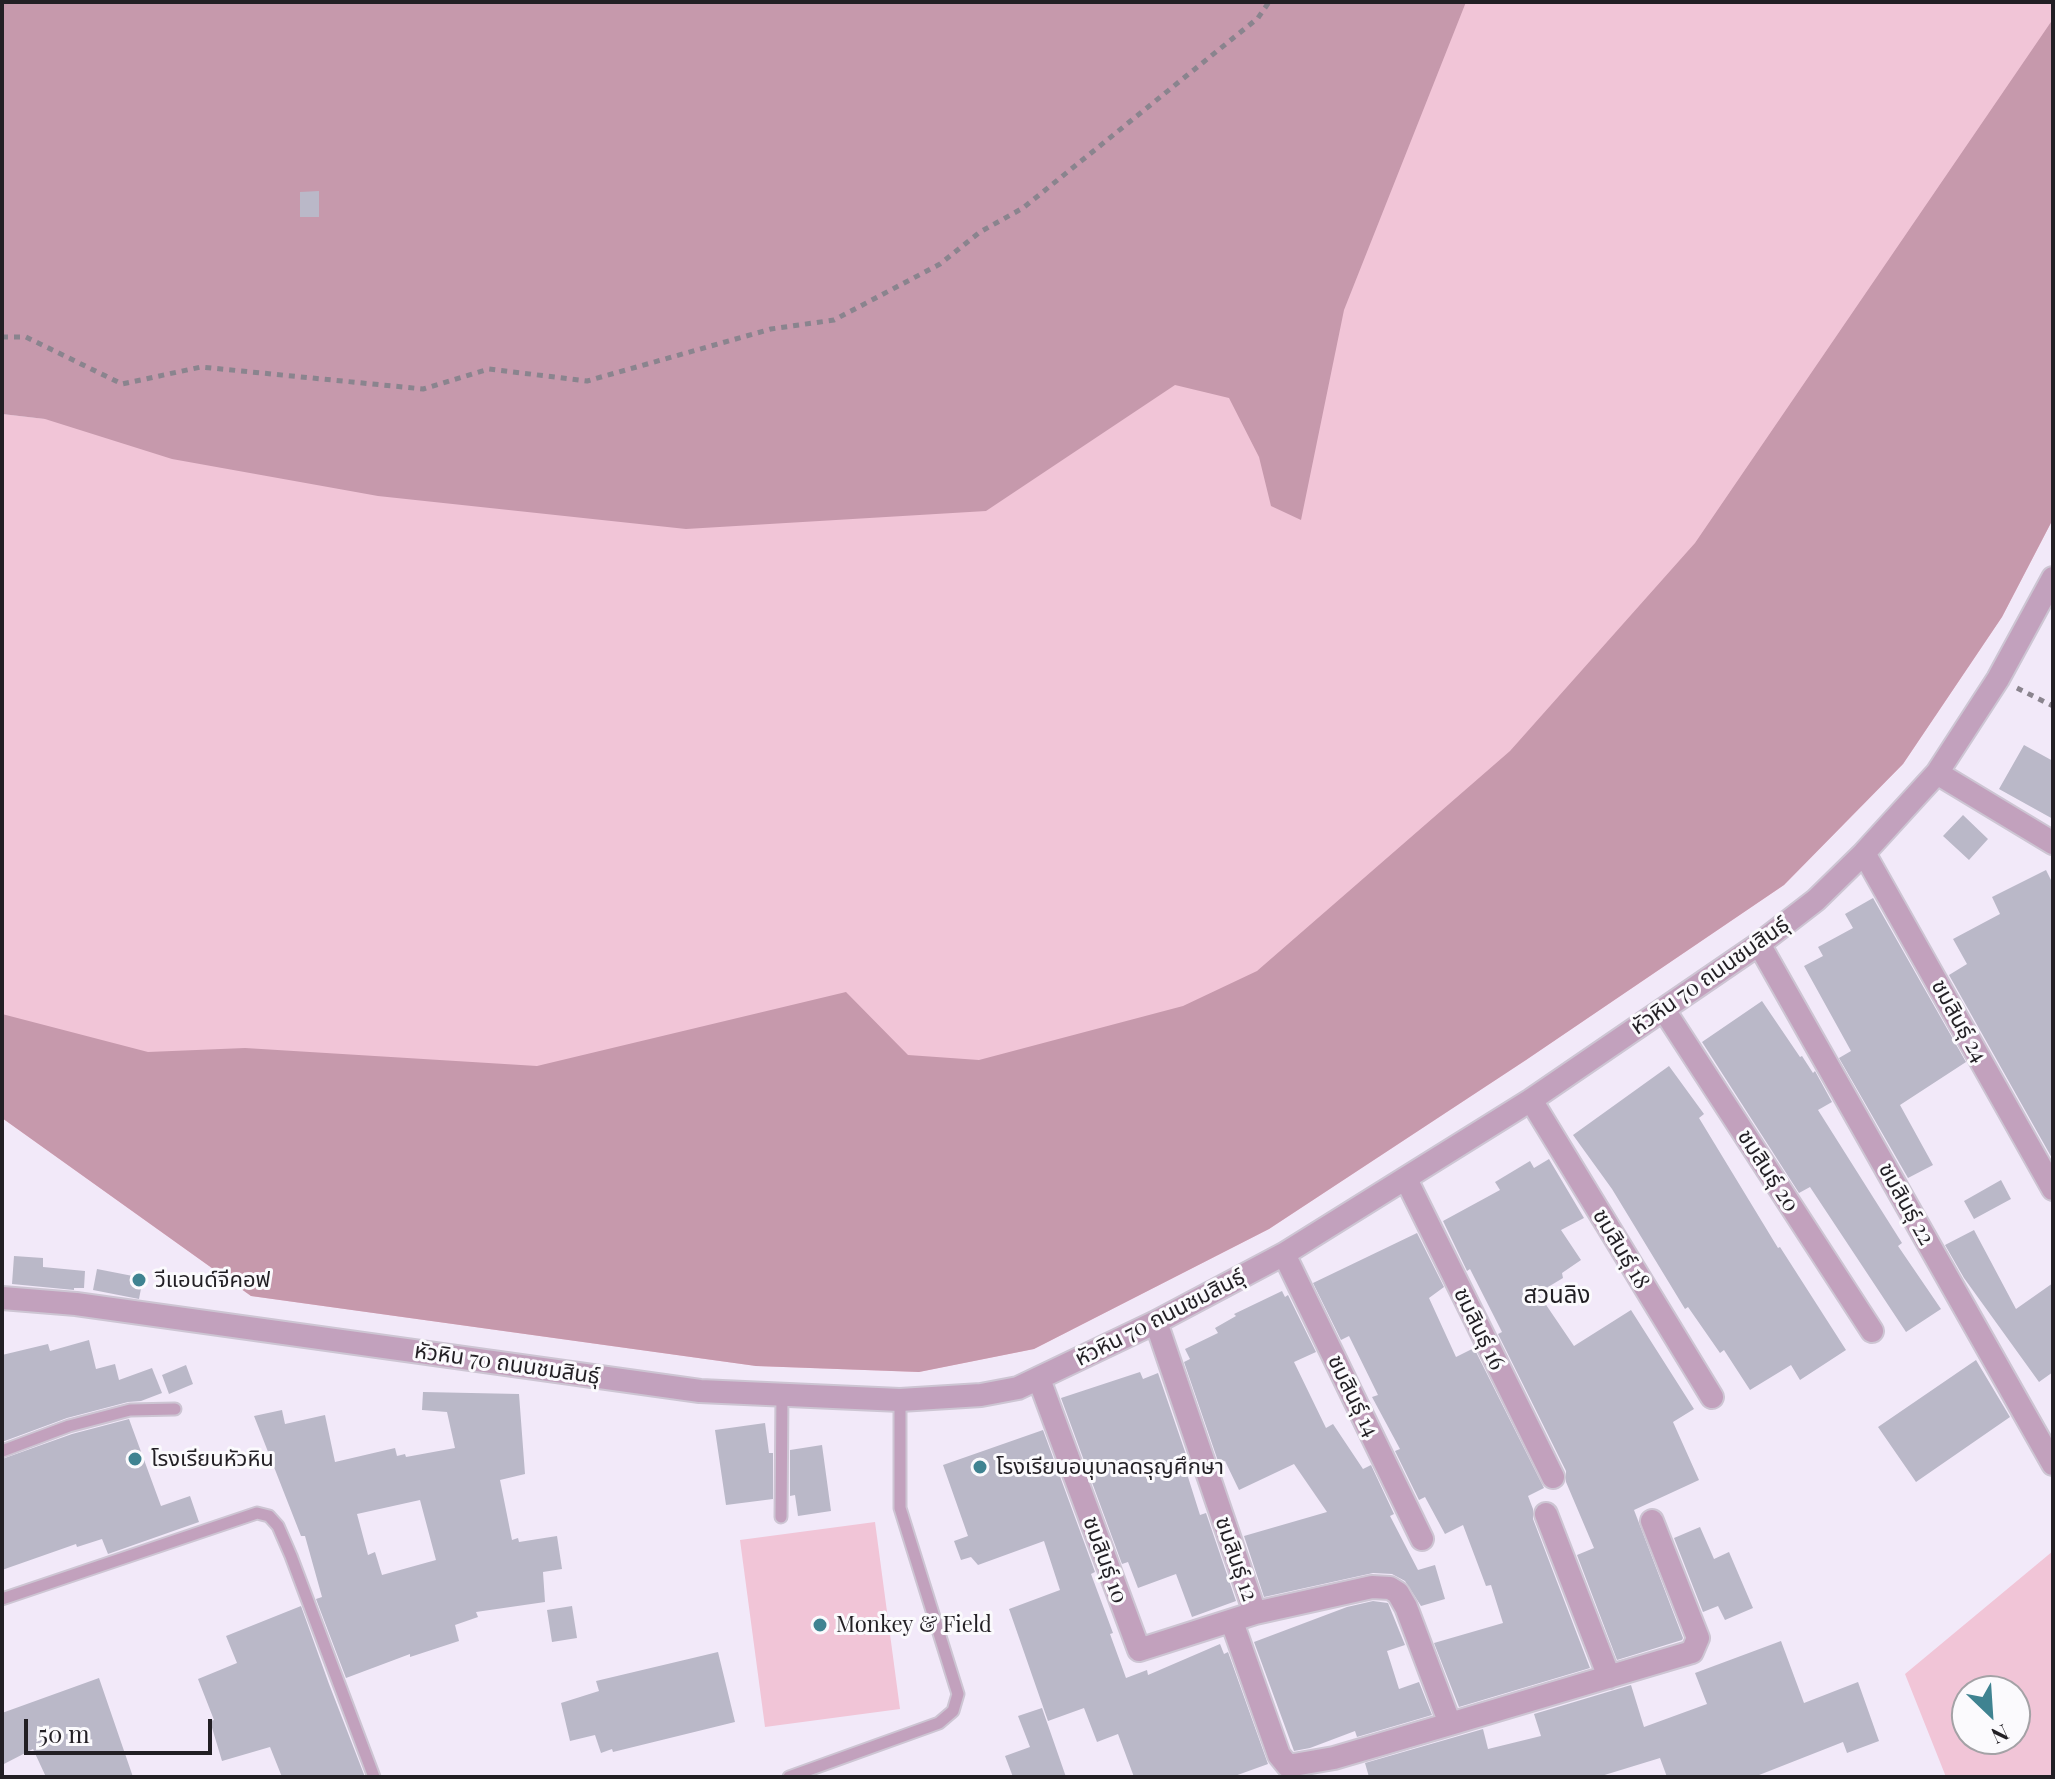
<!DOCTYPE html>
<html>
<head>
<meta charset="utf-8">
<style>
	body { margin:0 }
	#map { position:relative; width:2055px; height:1779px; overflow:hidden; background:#f2e9f9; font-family:"Playfair Display",serif }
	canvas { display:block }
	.frame { position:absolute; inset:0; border:4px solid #221f24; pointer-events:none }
	.north { position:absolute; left:1951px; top:1675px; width:80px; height:80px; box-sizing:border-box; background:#fbfafd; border:2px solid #a4a2a6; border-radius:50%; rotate:155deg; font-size:22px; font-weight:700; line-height:32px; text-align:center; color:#221f24 }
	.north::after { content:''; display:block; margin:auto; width:28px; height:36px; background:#3f8391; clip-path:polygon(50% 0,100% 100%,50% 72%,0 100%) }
	.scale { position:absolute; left:24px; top:1719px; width:188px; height:36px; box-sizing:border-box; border:4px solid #221f24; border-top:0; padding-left:10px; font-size:24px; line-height:28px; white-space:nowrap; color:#221f24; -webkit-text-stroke:6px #fbfafd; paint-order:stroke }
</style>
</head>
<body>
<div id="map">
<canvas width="2055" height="1779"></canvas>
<div class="frame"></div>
<div class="north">N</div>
<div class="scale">50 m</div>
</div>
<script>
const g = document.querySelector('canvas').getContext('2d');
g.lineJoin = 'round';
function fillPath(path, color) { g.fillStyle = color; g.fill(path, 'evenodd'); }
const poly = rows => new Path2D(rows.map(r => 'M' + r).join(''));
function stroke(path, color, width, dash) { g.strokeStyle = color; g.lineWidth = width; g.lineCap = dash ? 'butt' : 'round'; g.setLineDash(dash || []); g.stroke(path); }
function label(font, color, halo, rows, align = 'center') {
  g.font = font + ' "Playfair Display","Noto Sans Thai",serif'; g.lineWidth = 6; g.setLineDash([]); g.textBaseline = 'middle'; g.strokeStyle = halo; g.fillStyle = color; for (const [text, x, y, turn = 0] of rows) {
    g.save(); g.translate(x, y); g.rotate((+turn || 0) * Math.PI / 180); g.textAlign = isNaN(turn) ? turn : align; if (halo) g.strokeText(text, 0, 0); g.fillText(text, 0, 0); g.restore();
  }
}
fillPath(poly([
	[1314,2,2053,2,2053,519,2002,617,1903,764,1784,885,1526,1060,1269,1229,1034,1349,919,1372,756,1366,251,1296,2,1118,2,414,116,427],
	[875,1522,900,1709,765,1727,740,1540],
	[2053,1551,2053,1777,1946,1777,1905,1674],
	[1967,1691,2015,1691,2015,1739,1967,1739]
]), '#f1c5d7');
fillPath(poly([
	[2,2,1466,2,1344,310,1301,520,1271,506,1259,457,1229,398,1175,385,986,511,686,529,378,496,172,459,45,419,2,414],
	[2053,19,2053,519,2002,617,1903,764,1784,885,1526,1060,1269,1229,1034,1349,919,1372,756,1366,251,1296,2,1118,2,1014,148,1052,245,1048,537,1066,846,992,908,1055,979,1060,1183,1006,1257,971,1510,751,1695,543]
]), '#c699ac');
fillPath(poly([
	[319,191,319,217,300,217,300,192],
	[2024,745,2053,761,2053,819,1999,789],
	[1963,815,1988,839,1969,860,1943,836],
	[2046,870,2053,884,2053,1160,1949,975,1967,964,1953,939,2000,914,1992,897],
	[1873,898,1966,1062,1900,1105,1933,1165,1908,1178,1839,1058,1851,1051,1804,966,1823,956,1818,947,1853,928,1845,914],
	[1762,1001,1800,1057,1802,1056,1813,1073,1815,1071,1832,1102,1818,1110,1902,1243,1898,1246,1941,1309,1906,1332,1810,1187,1799,1193,1702,1042],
	[1669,1066,1704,1114,1699,1118,1778,1248,1780,1247,1846,1350,1800,1380,1791,1365,1750,1390,1724,1350,1720,1353,1688,1307,1685,1309,1612,1189,1573,1135],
	[1549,1159,1584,1218,1561,1230,1581,1260,1562,1273,1563,1278,1538,1293,1574,1346,1631,1310,1694,1409,1673,1422,1699,1480,1634,1510,1683,1638,1682,1640,1617,1660,1577,1555,1594,1548,1566,1482,1566,1471,1498,1334,1502,1332,1470,1269,1467,1271,1443,1221,1500,1190,1495,1182,1530,1161,1534,1168],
	[2001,1180,2011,1199,1974,1219,1964,1201],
	[1974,1230,2016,1309,2053,1283,2053,1372,2039,1382,1964,1278,1945,1245],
	[1417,1233,1444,1287,1429,1298,1456,1357,1474,1348,1544,1488,1528,1496,1533,1509,1533,1519,1590,1668,1459,1707,1434,1643,1503,1623,1491,1585,1486,1586,1463,1525,1445,1534,1425,1497,1419,1500,1395,1451,1400,1449,1372,1397,1378,1395,1349,1336,1341,1340,1313,1283],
	[14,1256,43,1258,43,1267,85,1271,84,1288,74,1288,74,1290,12,1284],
	[97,1269,143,1278,139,1299,93,1290],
	[1282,1291,1285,1297,1288,1295,1316,1352,1294,1362,1326,1428,1333,1424,1363,1469,1371,1465,1394,1514,1390,1516,1418,1570,1435,1565,1445,1599,1421,1606,1405,1581,1392,1574,1373,1573,1264,1597,1244,1536,1327,1512,1294,1464,1239,1490,1225,1461,1219,1464,1184,1362,1190,1359,1185,1349,1218,1333,1215,1328,1236,1316,1234,1314],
	[89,1340,96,1369,115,1364,119,1380,152,1368,162,1393,141,1401,128,1402,67,1418,2,1442,2,1355,48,1344,50,1351],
	[1976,1360,2010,1417,1916,1482,1878,1427],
	[186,1365,193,1384,169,1394,162,1375],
	[1140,1372,1143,1379,1158,1373,1193,1475,1188,1477,1200,1515,1206,1513,1236,1601,1192,1617,1176,1574,1138,1588,1128,1562,1122,1564,1061,1398],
	[423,1392,519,1394,525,1474,500,1480,512,1540,518,1538,519,1542,557,1536,562,1569,543,1572,545,1602,476,1612,478,1617,455,1625,459,1641,410,1657,410,1654,346,1678,316,1599,322,1597,305,1536,301,1536,254,1416,282,1410,285,1424,325,1415,335,1462,395,1448,397,1456,405,1454,406,1457,455,1448,447,1412,422,1410],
	[420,1500,436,1560,382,1575,375,1552,368,1555,357,1514],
	[129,1419,161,1506,190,1496,199,1522,108,1554,102,1539,77,1547,76,1544,2,1570,2,1459,72,1434],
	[765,1423,769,1453,773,1453,773,1499,726,1505,715,1430],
	[1043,1430,1095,1572,1091,1574,1113,1633,1110,1634,1126,1678,1147,1670,1148,1675,1220,1644,1224,1654,1228,1652,1268,1764,1232,1777,1134,1777,1118,1734,1097,1742,1084,1708,1048,1721,1009,1609,1060,1590,1044,1541,978,1565,971,1557,961,1560,954,1541,968,1536,943,1465],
	[822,1445,831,1511,798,1516,795,1495,790,1496,790,1450],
	[1700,1527,1714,1559,1729,1552,1753,1608,1725,1620,1718,1606,1703,1612,1674,1538],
	[1373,1601,1388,1603,1405,1645,1387,1651,1399,1689,1419,1682,1432,1715,1357,1737,1355,1731,1310,1748,1294,1751,1254,1642,1347,1607],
	[301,1606,329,1684,365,1777,282,1777,270,1747,222,1761,210,1721,214,1720,198,1679,237,1663,226,1636],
	[572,1606,577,1638,552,1642,547,1610],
	[1781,1641,1804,1703,1858,1682,1879,1741,1847,1753,1843,1742,1754,1777,1667,1777,1660,1758,1598,1777,1369,1777,1365,1763,1483,1729,1488,1749,1541,1736,1534,1714,1631,1685,1644,1727,1707,1704,1695,1673],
	[718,1652,735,1722,613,1752,612,1749,601,1753,595,1735,570,1741,561,1703,599,1691,596,1681],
	[99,1678,133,1777,46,1777,33,1749,2,1765,2,1713],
	[1042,1708,1066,1777,1013,1777,1005,1756,1030,1747,1018,1716]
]), '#bab8c8');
const service = poly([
	[2,1451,69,1426,130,1410,175,1409],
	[781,1517,782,1394],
	[2,1599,257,1513,269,1516,278,1526,291,1556,374,1777],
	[789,1777,939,1723,953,1711,958,1694,900,1508,900,1400]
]);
const minor = poly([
	[1937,773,2053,843],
	[1864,853,2053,1189],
	[1759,944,2053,1464],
	[1664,1010,1872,1331],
	[1531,1100,1712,1397],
	[1406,1179,1553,1477],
	[1284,1254,1422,1539],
	[2,1298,76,1304,700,1391,900,1400,981,1395,1018,1388,1156,1322,1284,1254,1531,1100,1759,944,1816,900,1864,853,1937,773,1998,679,2053,578],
	[1156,1322,1255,1613],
	[1039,1379,1139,1650,1255,1613,1372,1587,1390,1588,1398,1593,1406,1607,1450,1724,1692,1652,1698,1638,1652,1521],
	[1546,1514,1609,1677],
	[1232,1622,1279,1755,1288,1766,1334,1758,1450,1724]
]);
stroke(service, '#cdc5d3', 15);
stroke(minor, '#cdc5d3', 26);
stroke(poly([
	[2,337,26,337,122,384,201,367,423,389,489,369,587,381,771,329,834,320,940,264,980,232,1023,208,1258,18,1269,2],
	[2017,688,2053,706]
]), '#8a848e', 5, [6, 6]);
stroke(service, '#c2a1bd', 11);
stroke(minor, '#c2a1bd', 22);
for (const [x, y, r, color] of [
	[139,1280,8,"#3f8391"],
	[135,1459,8,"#3f8391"],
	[980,1467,8,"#3f8391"],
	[820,1625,8,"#3f8391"]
]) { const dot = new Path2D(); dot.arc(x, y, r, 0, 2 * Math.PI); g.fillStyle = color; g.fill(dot); stroke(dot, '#fbfafd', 3); }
label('22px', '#221f24', '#fbfafd', [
	["หัวหิน 70 ถนนชมสินธุ์",1710,976,-35],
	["ชมสินธุ์ 24",1959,1021,61],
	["ชมสินธุ์ 20",1768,1171,57],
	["ชมสินธุ์ 22",1906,1204,61],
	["ชมสินธุ์ 18",1621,1249,59],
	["หัวหิน 70 ถนนชมสินธุ์",1160,1318,-27],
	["ชมสินธุ์ 16",1479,1329,64],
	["หัวหิน 70 ถนนชมสินธุ์",507,1364,8],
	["ชมสินธุ์ 14",1353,1396,64],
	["ชมสินธุ์ 12",1236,1559,71],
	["ชมสินธุ์ 10",1105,1560,70]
]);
label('22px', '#221f24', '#fbfafd', [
	["วีแอนด์จีคอฟ",155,1280],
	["โรงเรียนหัวหิน",151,1459],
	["โรงเรียนอนุบาลดรุญศึกษา",996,1467],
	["Monkey & Field",836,1625]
], 'left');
label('24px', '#221f24', '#fbfafd', [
	["สวนลิง",1557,1296]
]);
</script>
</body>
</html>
